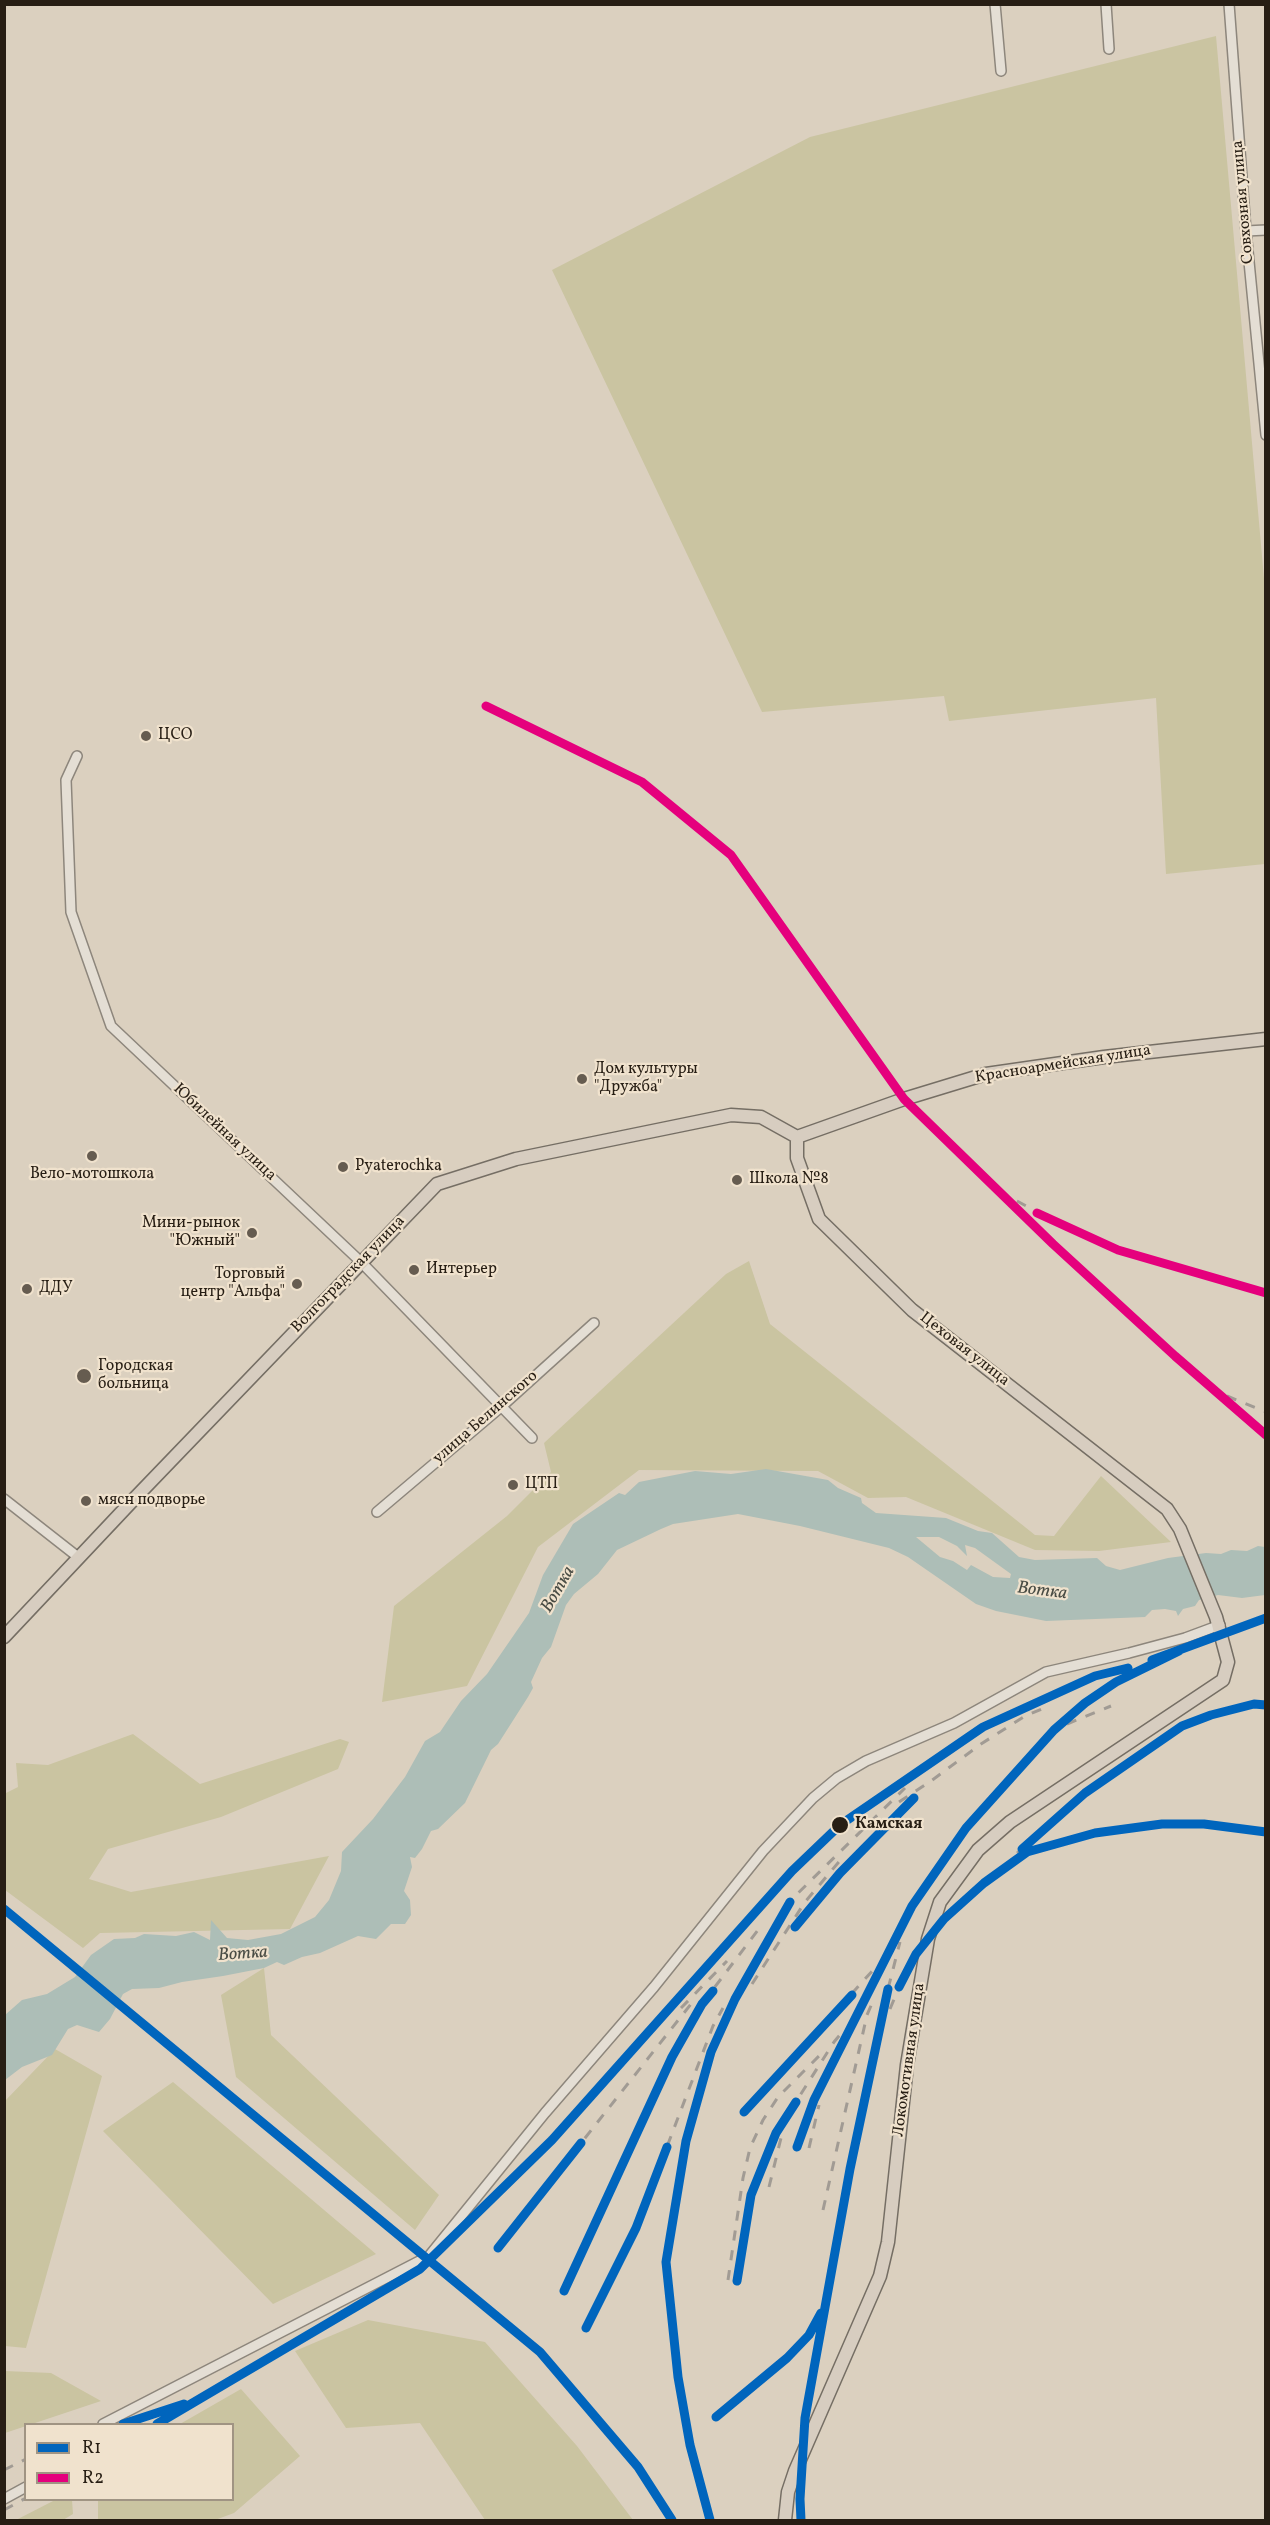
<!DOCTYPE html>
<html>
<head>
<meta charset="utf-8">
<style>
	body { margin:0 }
	#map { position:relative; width:1270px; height:2525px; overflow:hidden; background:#dbd0bf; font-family:Vollkorn,serif }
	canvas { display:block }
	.frame { position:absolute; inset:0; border:6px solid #271e14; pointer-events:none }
	.legend { position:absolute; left:24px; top:2423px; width:210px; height:78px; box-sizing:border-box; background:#f0e2cd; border:2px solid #a09483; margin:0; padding:8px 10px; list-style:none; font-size:18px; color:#271e14 }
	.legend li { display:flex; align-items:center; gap:12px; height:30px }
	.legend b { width:30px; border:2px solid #a09483 }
</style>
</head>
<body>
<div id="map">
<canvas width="1270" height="2525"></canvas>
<div class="frame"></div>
<ul class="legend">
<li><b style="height:8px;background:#0065bd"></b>R1</li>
<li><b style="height:8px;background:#e5007d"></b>R2</li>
</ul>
</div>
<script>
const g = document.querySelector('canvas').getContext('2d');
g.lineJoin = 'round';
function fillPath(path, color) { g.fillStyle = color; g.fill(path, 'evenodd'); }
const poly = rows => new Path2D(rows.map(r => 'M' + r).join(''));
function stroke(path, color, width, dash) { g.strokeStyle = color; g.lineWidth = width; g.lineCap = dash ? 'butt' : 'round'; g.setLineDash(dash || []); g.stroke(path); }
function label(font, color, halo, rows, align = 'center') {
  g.font = font + ' Vollkorn,serif'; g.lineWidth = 4.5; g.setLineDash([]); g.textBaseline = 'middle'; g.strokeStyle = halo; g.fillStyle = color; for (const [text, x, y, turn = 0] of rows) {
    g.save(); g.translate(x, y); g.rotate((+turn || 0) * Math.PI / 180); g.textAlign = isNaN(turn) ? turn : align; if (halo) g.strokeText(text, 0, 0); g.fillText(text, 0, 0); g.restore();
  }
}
fillPath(poly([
	[1216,36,1265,590,1265,864,1166,874,1156,698,949,721,944,696,762,712,552,270,810,137],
	[749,1261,770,1324,1035,1535,1054,1536,1101,1476,1171,1542,1099,1551,1035,1550,906,1497,868,1498,818,1471,639,1470,538,1547,467,1686,382,1702,394,1606,507,1516,551,1472,544,1443,726,1274],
	[133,1734,200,1784,340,1739,349,1742,338,1769,221,1817,108,1849,89,1879,131,1892,329,1856,290,1929,100,1933,83,1948,5,1890,4,1794,18,1787,16,1763,48,1765],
	[264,1968,271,2035,439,2195,415,2230,236,2077,221,1995],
	[55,2049,102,2076,26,2348,5,2346,4,2102],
	[173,2082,376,2254,273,2304,103,2131],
	[368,2320,485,2342,577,2446,633,2520,485,2520,420,2423,346,2428,295,2351],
	[5,2371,51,2373,101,2401,5,2433],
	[241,2389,300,2456,234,2513,215,2520,98,2520,98,2500,232,2500,232,2424,180,2424],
	[55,2500,72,2500,73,2514,63,2520,16,2520]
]), '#cac4a1');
fillPath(poly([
	[766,1469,828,1480,838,1488,861,1498,862,1503,876,1513,946,1518,978,1531,992,1533,1019,1557,1035,1560,1097,1558,1106,1566,1120,1570,1168,1558,1206,1553,1221,1554,1231,1550,1247,1551,1258,1546,1265,1547,1265,1595,1242,1598,1218,1595,1199,1600,1195,1606,1183,1609,1178,1616,1176,1611,1165,1609,1152,1610,1145,1617,1046,1621,996,1611,976,1604,908,1557,889,1548,800,1526,738,1514,673,1524,661,1529,617,1550,598,1574,574,1594,566,1605,551,1647,542,1658,531,1682,533,1688,528,1697,498,1744,491,1750,465,1803,438,1829,431,1831,422,1849,415,1858,410,1857,412,1867,404,1891,410,1900,411,1915,405,1924,391,1924,376,1939,358,1936,320,1953,302,1957,284,1965,277,1962,264,1968,223,1976,182,1982,159,1988,132,1989,123,1994,110,2019,99,2032,77,2025,68,2029,52,2055,22,2067,5,2080,5,2015,22,2000,47,1994,75,1977,91,1955,114,1939,135,1938,144,1934,176,1936,194,1932,210,1940,211,1920,227,1938,248,1940,281,1934,315,1917,329,1900,341,1871,342,1852,373,1819,405,1777,425,1741,440,1732,461,1701,487,1674,529,1613,543,1575,573,1524,619,1493,625,1495,639,1482,695,1471,731,1474],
	[916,1537,939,1537,957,1546,967,1556,965,1545,975,1548,1011,1574,1010,1578,993,1577,971,1565,967,1570,953,1561,940,1557]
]), '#adbeb7');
const minor = poly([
	[995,4,1001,71],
	[1106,4,1109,49],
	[1229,4,1246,231,1266,435],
	[1246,231,1266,230],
	[77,756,66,780,71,912,111,1026,361,1262,532,1438],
	[4,1499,78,1557],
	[377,1512,501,1407,594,1323],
	[103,2424,429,2256,545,2113,654,1987,763,1851,813,1798,837,1778,866,1761,954,1723,1046,1672,1129,1653,1185,1638,1220,1625],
	[4,2499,26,2487]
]);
const major = poly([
	[797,1137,904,1099,986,1074,1104,1057,1266,1039],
	[4,1637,134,1499,437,1184,516,1159,731,1115,761,1117,797,1137],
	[785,2520,788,2492,795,2471,880,2276,888,2242,907,2065,928,1939,940,1902,978,1850,1010,1822,1223,1680,1228,1662,1216,1617,1180,1529,1167,1509,912,1310,819,1219,797,1158,797,1137]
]);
stroke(minor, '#8d867c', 12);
stroke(major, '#756e64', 15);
stroke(minor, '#e4ded4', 9);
stroke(major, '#d7cdc0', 12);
stroke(poly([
	[486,706,642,782,731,855,904,1099,1053,1244,1175,1356,1266,1435],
	[1017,1201,1070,1230,1118,1250,1266,1293],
	[1227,1396,1266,1412],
	[1172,1654,1266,1618],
	[1067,1724,1111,1706],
	[899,1802,931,1781,981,1744,1025,1716,1042,1709],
	[1017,1853,1085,1793,1182,1726,1211,1715,1254,1704,1266,1705],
	[840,1872,912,1800],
	[752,1984,805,1902,843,1857],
	[681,2008,727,1961],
	[890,2009,903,1978,916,1954,944,1919,984,1883,1027,1852,1095,1833,1162,1824,1204,1824,1266,1832],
	[744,2112,875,1968],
	[797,2147,814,2100,912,1906,966,1828,1054,1730,1085,1703,1116,1682,1179,1651],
	[809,2148,819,2105],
	[769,2187,781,2138],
	[823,2210,867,2015,873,2001],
	[498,2248,691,2004],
	[728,2280,743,2178,750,2148,763,2120,778,2097,821,2054],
	[737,2281,751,2195,762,2165,776,2133,834,2042,844,2030],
	[564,2291,672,2057,702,2004,761,1926],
	[586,2328,636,2228,713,2026,723,2008],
	[716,2417,787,2358,809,2335,820,2316],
	[123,2424,179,2406],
	[157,2424,420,2269,552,2140,792,1871,840,1825,983,1727,1095,1676,1128,1668],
	[4,2470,26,2459],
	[4,2510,26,2498],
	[710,2520,690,2445,678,2377,666,2262,686,2141,711,2052,735,1999,792,1899,905,1788],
	[801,2520,800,2499,805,2418,850,2169,889,1985,900,1942]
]), '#a19b94', 3, [10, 10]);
stroke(poly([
	[1152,1660,1266,1618],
	[1022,1849,1085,1793,1182,1726,1211,1715,1254,1704,1266,1705],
	[4,1909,540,2352,638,2467,672,2520],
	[795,1927,840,1873,914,1798],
	[899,1987,916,1954,944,1919,984,1883,1027,1852,1095,1833,1162,1824,1204,1824,1266,1832],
	[744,2112,852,1995],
	[797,2147,814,2100,912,1906,966,1828,1054,1730,1085,1703,1116,1682,1179,1651],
	[498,2248,581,2143],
	[737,2281,751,2195,776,2133,796,2102],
	[564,2291,672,2057,702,2004,713,1991],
	[586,2328,636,2228,667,2147],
	[716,2417,787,2358,809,2335,821,2313],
	[123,2424,184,2404],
	[157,2424,420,2269,552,2140,792,1871,840,1825,983,1727,1095,1676,1128,1668],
	[710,2520,690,2445,678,2377,666,2262,686,2141,711,2052,735,1999,790,1902],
	[801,2520,800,2499,805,2418,850,2169,888,1989]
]), '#0065bd', 9);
stroke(poly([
	[486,706,642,782,731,855,904,1099,1053,1244,1175,1356,1266,1435],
	[1037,1213,1118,1250,1266,1293]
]), '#e5007d', 9);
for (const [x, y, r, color] of [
	[146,736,6,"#665c50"],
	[582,1079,6,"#665c50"],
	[92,1156,6,"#665c50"],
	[343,1167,6,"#665c50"],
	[737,1180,6,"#665c50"],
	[252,1233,6,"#665c50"],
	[414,1270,6,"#665c50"],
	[297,1284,6,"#665c50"],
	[27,1289,6,"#665c50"],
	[84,1376,8,"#665c50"],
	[513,1485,6,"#665c50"],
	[86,1501,6,"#665c50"],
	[840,1825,9,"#271e14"]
]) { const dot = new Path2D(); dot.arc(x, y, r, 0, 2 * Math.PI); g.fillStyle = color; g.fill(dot); stroke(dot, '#f0e2cd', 2); }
label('16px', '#271e14', '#f0e2cd', [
	["Совхозная улица",1244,202,-95],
	["Красноармейская улица",1063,1065,-9],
	["Юбилейная улица",224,1133,43],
	["Волгоградская улица",349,1275,-46],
	["Цеховая улица",964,1350,38],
	["улица Белинского",486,1418,-41],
	["Локомотивная улица",910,2060,-82]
]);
label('16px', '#271e14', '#f0e2cd', [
	["ЦСО",158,736],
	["Дом культуры",594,1070],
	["\"Дружба\"",594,1088],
	["Pyaterochka",355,1167],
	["Вело-мотошкола",92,1175,"center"],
	["Школа №8",749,1180],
	["Мини-рынок",240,1224,"right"],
	["\"Южный\"",240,1242,"right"],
	["Интерьер",426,1270],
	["Торговый",285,1275,"right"],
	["центр \"Альфа\"",285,1293,"right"],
	["ДДУ",39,1289],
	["Городская",98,1367],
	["больница",98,1385],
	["ЦТП",525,1485],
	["мясн подворье",98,1501]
], 'left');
label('bold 16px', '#271e14', '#f0e2cd', [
	["Камская",855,1825]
], 'left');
label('italic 18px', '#494c44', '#f0e2cd', [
	["Вотка",559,1590,-60],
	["Вотка",1042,1592,7],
	["Вотка",243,1955,-4]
]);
</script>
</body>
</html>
